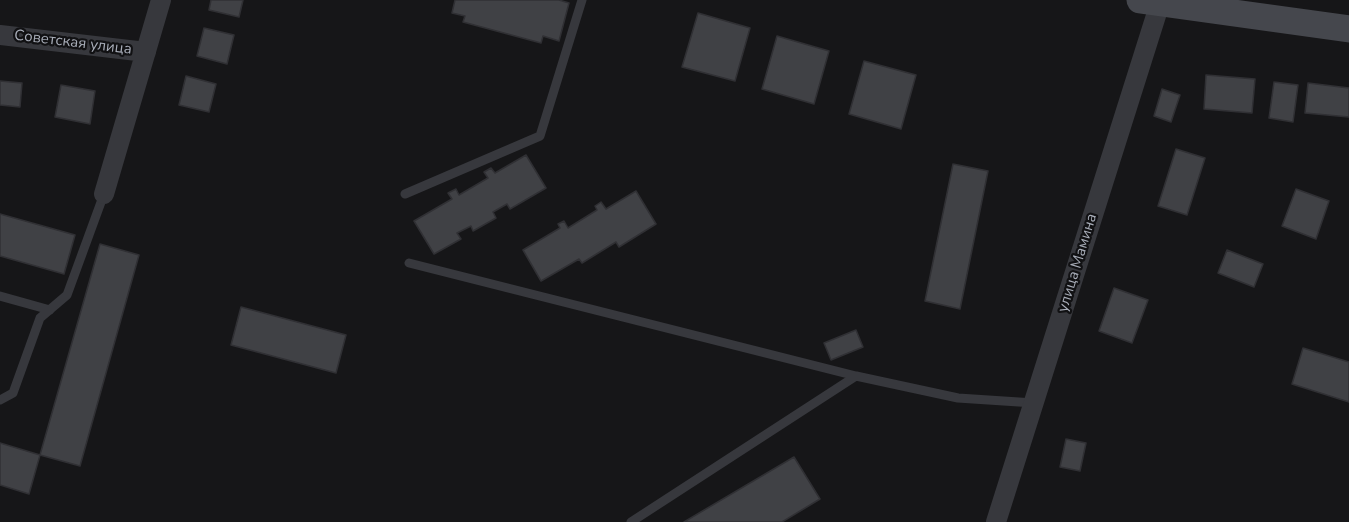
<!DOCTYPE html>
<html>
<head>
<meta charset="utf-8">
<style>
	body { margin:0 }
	canvas { display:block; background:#161618 }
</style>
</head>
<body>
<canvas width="1349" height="522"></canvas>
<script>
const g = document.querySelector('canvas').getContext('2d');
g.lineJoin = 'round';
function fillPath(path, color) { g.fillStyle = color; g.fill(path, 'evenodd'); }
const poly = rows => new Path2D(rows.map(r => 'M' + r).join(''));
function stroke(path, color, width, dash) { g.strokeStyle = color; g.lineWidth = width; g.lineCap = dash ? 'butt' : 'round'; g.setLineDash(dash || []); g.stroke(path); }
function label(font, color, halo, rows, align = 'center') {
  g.font = font + ' "Nunito Sans",sans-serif'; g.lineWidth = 4.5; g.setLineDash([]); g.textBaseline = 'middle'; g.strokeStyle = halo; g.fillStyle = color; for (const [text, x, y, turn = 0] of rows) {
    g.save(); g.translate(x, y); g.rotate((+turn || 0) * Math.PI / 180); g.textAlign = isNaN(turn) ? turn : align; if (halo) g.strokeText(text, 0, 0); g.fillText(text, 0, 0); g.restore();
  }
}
const building = poly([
	[211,0,243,0,239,17,209,10,211,0],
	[455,0,559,0,569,3,559,41,543,36,541,43,463,22,465,16,452,13,455,0],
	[698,13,750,28,735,81,682,67,698,13],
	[204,28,234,35,227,64,197,56,204,28],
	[777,36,829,51,814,104,762,89,777,36],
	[864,61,916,75,901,129,849,114,864,61],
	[1206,75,1255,79,1252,113,1204,109,1206,75],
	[186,76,216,84,209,112,179,105,186,76],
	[0,81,22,83,20,107,0,105,0,81],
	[1274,82,1298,85,1293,122,1269,118,1274,82],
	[1308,83,1349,88,1349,117,1305,113,1308,83],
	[61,85,95,91,90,124,55,117,61,85],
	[1162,89,1180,95,1171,122,1154,116,1162,89],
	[1176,149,1205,158,1187,215,1158,206,1176,149],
	[526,155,546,188,510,209,507,204,493,212,496,218,473,231,471,226,457,233,461,239,434,254,414,221,452,199,448,193,456,189,459,195,488,178,484,172,491,168,495,173,526,155],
	[953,164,988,171,960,309,925,301,953,164],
	[1296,189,1329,201,1316,239,1282,226,1296,189],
	[636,191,656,224,619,247,616,242,582,263,579,259,541,281,523,250,560,228,558,224,564,221,568,228,597,210,595,206,601,202,606,209,636,191],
	[0,214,75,235,64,274,0,256,0,214],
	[100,244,139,255,80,466,40,455,100,244],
	[1227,250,1263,264,1254,287,1218,273,1227,250],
	[1114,288,1148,300,1132,343,1099,331,1114,288],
	[241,307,346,335,336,373,231,345,241,307],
	[856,330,863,347,831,360,824,343,856,330],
	[1303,348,1349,362,1349,402,1292,384,1303,348],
	[1066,439,1086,443,1080,471,1060,467,1066,439],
	[0,443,40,455,29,494,0,485,0,443],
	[794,457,820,499,782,522,684,522,794,457]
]);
fillPath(building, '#404145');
stroke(building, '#303034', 1.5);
stroke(poly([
	[405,194,540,136,582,0],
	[409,263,856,376,958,398,1034,403],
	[0,296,50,310],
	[0,400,13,393,40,318,67,295,104,194],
	[631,522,856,376]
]), '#37383d', 9);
stroke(poly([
	[0,35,146,52],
	[104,194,161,0],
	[996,522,1160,3]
]), '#37383d', 20);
stroke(poly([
	[1140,0,1349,29]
]), '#45474d', 27);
label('15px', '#a8adb8', '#111113', [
	["Советская улица",73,43,7],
	["улица Мамина",1078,263,-73]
]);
</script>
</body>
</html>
